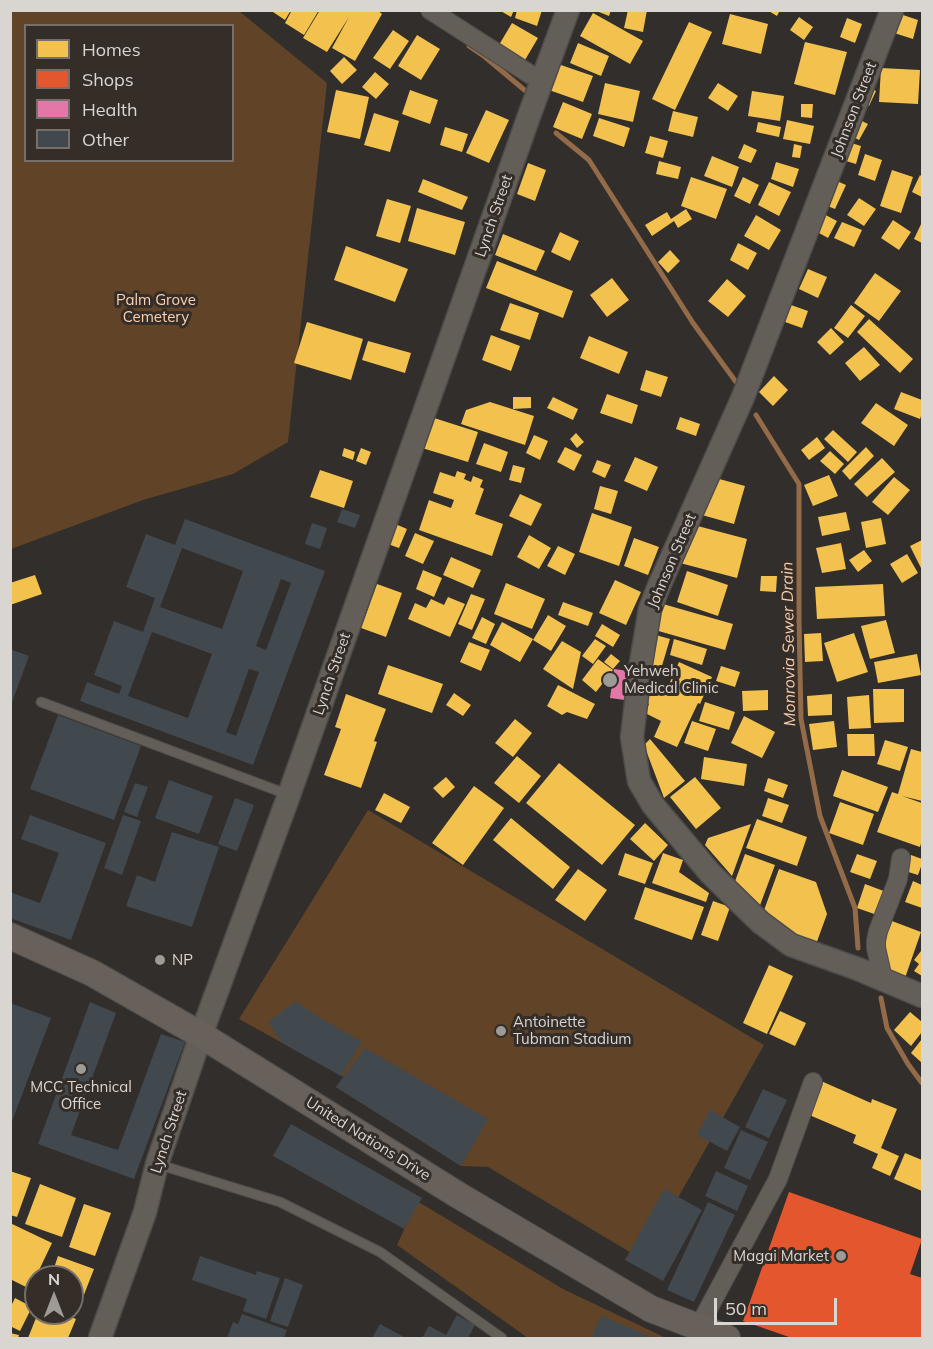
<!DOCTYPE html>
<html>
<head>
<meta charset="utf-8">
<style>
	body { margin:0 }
	#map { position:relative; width:933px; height:1349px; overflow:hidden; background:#312e2b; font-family:Mulish,sans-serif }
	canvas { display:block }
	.frame { position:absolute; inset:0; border:12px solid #d9d5d1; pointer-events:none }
	.legend { position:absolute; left:24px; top:24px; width:210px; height:138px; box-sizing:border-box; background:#342d28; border:2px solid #76706c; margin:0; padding:8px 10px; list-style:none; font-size:18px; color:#d9d5d1 }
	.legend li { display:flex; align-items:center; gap:12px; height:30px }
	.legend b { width:30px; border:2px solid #76706c }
	.north { position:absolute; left:24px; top:1265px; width:60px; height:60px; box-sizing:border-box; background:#342d28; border:2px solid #76706c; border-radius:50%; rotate:0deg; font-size:16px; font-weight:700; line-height:24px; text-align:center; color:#d9d5d1 }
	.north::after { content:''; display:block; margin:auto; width:21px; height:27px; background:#9e9b97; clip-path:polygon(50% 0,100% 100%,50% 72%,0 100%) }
	.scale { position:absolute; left:714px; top:1298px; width:123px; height:27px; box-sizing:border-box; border:3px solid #d9d5d1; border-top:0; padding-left:8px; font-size:18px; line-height:21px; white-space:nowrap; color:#d9d5d1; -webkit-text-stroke:4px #342d28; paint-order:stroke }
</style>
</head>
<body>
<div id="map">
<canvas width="933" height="1349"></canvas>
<div class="frame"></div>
<ul class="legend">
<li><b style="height:16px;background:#f2c14e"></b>Homes</li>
<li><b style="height:16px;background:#e4572e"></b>Shops</li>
<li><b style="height:16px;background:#e377a8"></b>Health</li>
<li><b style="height:16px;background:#41494e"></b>Other</li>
</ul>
<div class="north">N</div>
<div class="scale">50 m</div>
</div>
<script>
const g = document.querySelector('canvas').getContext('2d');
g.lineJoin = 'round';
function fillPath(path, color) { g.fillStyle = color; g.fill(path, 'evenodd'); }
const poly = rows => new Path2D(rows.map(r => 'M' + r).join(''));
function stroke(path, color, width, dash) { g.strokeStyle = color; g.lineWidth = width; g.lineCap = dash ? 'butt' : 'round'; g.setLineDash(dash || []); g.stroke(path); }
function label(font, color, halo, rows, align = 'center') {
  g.font = font + ' Mulish,sans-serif'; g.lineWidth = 6; g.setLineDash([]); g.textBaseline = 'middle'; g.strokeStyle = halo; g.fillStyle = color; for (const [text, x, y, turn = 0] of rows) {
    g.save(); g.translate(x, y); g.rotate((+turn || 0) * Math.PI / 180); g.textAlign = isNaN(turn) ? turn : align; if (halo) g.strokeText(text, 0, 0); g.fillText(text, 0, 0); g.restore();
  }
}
fillPath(poly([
	[11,11,239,11,327,83,288,442,233,474,143,500,11,549],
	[26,26,232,26,232,160,26,160],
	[368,810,764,1045,643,1260,488,1167,461,1166,336,1087,344,1077,239,1019],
	[417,1201,563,1289,666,1338,528,1338,397,1245]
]), '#614328');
fillPath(poly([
	[270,10,291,10,285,20],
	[292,10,319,10,304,35,285,23],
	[320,10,377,10,382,14,355,61,332,48,349,17,327,52,303,38],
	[499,10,514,10,511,17],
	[517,10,542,10,537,26,515,18],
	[594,10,611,10,609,16],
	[628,10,647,10,643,32,624,28],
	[767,10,780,10,777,16],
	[894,12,918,20,913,39,888,31],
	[593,13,643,41,630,64,580,36],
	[730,14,768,24,761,54,722,44],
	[799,17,813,27,804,40,790,30],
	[847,18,862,24,855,43,840,37],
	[689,22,712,32,675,110,652,99],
	[512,23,538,38,522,65,496,50],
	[393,30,409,41,390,69,373,58],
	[417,35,440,49,421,80,398,66],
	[805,42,847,52,835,95,794,84],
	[578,43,609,56,601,76,570,63],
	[344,57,357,70,342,84,330,71],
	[558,64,593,76,583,102,549,90],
	[881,68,920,70,918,104,879,102],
	[375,72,389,84,376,99,362,87],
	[605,83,640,91,633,122,598,114],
	[718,83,738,96,728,111,708,98],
	[863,85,876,91,869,106,855,100],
	[336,90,369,97,360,139,327,132],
	[410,90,438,100,430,124,402,114],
	[752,91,784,96,780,121,748,116],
	[563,102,592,114,582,139,553,127],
	[801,104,813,104,812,118,801,117],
	[486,110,509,120,489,163,466,153],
	[673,111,698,117,693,137,668,131],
	[374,113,399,121,390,152,364,145],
	[852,116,868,124,859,140,844,132],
	[599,118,630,128,624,147,593,136],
	[787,120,814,126,810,144,783,139],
	[758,122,781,127,779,137,756,132],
	[445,127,468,134,462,152,440,145],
	[650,136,668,141,663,158,645,153],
	[842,140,861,146,856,164,836,158],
	[744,144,757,150,751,163,738,158],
	[794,144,802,146,800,158,792,157],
	[865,154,882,160,875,181,858,175],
	[712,156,739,167,732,187,704,176],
	[659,161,681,167,678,179,656,174],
	[776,162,799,169,793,187,771,179],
	[528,163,546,170,535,201,517,194],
	[892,170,913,177,901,213,880,206],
	[920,175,922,177,922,197,912,192],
	[691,177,727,189,716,219,681,206],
	[743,177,759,185,750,204,734,196],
	[830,178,846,185,835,209,820,203],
	[423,179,468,197,462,210,418,192],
	[769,182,791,192,779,216,758,205],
	[859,198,876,209,864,226,847,215],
	[387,199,411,206,400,243,376,236],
	[417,208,465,222,455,255,408,241],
	[686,209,692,219,678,228,674,221,652,236,645,225,667,212,671,219],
	[820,212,837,221,828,238,810,228],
	[756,215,781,230,769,250,744,236],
	[893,220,911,232,899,250,881,238],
	[842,222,862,230,854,247,834,238],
	[922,222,922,243,914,239],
	[560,232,579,241,570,261,551,252],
	[503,234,545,251,536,271,495,255],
	[738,243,757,253,748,270,730,260],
	[346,246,408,269,395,302,334,280],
	[670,250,680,261,668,273,658,262],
	[497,261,573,291,563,318,486,288],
	[808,269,827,277,818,298,799,289],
	[875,273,901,291,879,321,854,303],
	[612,278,629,300,607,317,590,295],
	[727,279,746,296,728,317,708,301],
	[510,303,539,313,530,340,500,330],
	[791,305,808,311,802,328,785,322],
	[851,305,865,316,848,338,834,328],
	[869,319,913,359,900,373,857,332],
	[307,322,363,339,351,380,294,363],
	[831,328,844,342,830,355,817,342],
	[491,335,520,346,511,371,482,360],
	[589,336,628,352,619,374,580,358],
	[368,341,411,353,405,373,362,360],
	[864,347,880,365,860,381,845,363],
	[646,370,668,377,661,397,640,390],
	[774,376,788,390,773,406,759,392],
	[901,392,922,400,922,413,920,419,894,409],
	[607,394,638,405,632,424,600,413],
	[513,397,531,397,531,408,513,409],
	[553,397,578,409,573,420,547,408],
	[490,402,534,416,525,445,461,424,466,410],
	[876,403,908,425,894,446,861,423],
	[431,417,478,432,468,462,422,448],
	[680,417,700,424,696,436,676,429],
	[833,430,857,452,848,462,824,439],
	[576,433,584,442,577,448,570,439],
	[534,435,548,441,540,460,526,453],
	[817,437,825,448,809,460,801,450],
	[484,443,508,452,501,472,476,464],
	[565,447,582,455,574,471,557,462],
	[866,447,874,456,850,480,842,471],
	[344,448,355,452,353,460,342,456],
	[361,448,371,452,366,465,356,461],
	[830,451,844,464,835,474,820,461],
	[635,457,658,467,647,491,624,481],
	[882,458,895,472,867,497,854,484],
	[597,460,611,465,605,478,592,472],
	[513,465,525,468,521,483,509,480],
	[320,470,353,481,344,508,310,497],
	[457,471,466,474,464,479,471,482,473,476,483,480,480,487,484,489,475,514,503,524,492,556,419,530,429,500,451,508,454,500,433,493,440,472,455,477],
	[829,475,838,496,813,506,804,485],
	[712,477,745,486,734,524,702,515],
	[894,477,910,490,888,515,872,502],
	[600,486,618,491,611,514,594,509],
	[520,494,542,504,531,526,509,516],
	[846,512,850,530,822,536,818,517],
	[592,513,632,527,619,566,579,552],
	[881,518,886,544,866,548,861,522],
	[393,523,407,529,399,548,385,543],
	[690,524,747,539,737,578,680,563],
	[415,533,434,541,423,564,405,556],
	[529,535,551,548,539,569,517,557],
	[634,538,659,547,648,575,624,566],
	[922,540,922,567,921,568,910,546],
	[841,543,846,569,822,573,816,548],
	[558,546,575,554,565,575,547,566],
	[864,550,872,561,858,572,849,560],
	[907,554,918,573,902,583,890,564],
	[451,557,481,570,473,588,443,575],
	[423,570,442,578,434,597,416,589],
	[687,571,728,585,718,616,677,602],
	[35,575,42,594,10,605,10,583],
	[761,576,777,576,776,592,760,591],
	[615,580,641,592,626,625,599,613],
	[506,583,545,599,532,629,494,614],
	[377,584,402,593,386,637,361,628],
	[883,584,885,616,817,619,815,587],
	[471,594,485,599,472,630,458,624],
	[448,597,465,604,450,637,408,619,415,603,426,608,431,599,444,605],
	[563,602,593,613,588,626,558,615],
	[663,604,733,624,725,650,655,630],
	[548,615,566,626,551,651,533,640],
	[482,617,495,624,486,644,472,638],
	[886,620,895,653,870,659,861,626],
	[502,622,533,639,520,662,490,645],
	[602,624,620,635,613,647,595,636],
	[821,633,823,661,805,662,804,634],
	[854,633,868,672,837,682,824,643],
	[656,635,670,639,661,669,647,665],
	[595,639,606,646,593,664,582,656],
	[674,639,707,649,702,665,670,655],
	[562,641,581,652,573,689,543,669],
	[469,642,490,650,481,671,460,662],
	[611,654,620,661,613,669,604,662],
	[917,654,921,675,878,683,874,662],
	[598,659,613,670,596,692,582,680],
	[679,662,712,677,700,704,698,703,677,747,654,737,661,721,645,713,649,704,643,698,644,678,667,689],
	[388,665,443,684,432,713,378,694],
	[721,666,740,672,735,687,716,681],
	[558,685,595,704,587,719,567,712,562,715,547,706],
	[873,689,904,689,904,722,874,723],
	[768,690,768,710,743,711,742,691],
	[454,693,471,705,463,716,446,705],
	[346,694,386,709,374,741,377,742,361,788,324,775,341,729,335,727],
	[832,694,832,715,808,716,807,696],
	[869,695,871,728,849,729,847,697],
	[705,702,735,712,729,730,699,721],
	[744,716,775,732,762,758,731,743],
	[515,719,532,733,513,757,495,743],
	[692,721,716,729,708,751,684,743],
	[834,721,837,747,813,750,809,724],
	[847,734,874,734,875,756,848,756],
	[650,739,685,781,664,798,644,745],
	[885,740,908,747,900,771,877,764],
	[911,749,922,752,922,801,902,796,922,803,922,840,920,847,877,832,892,792,898,794],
	[517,756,541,776,519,803,494,783],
	[704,757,747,764,744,786,701,779],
	[559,763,635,825,602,865,526,803],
	[842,770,888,787,878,812,833,796],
	[446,777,455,787,443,798,433,788],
	[695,777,721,808,696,829,670,797],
	[768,778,788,785,783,798,764,791],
	[474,786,504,808,463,865,432,843],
	[384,793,410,807,401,823,375,810],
	[768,798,789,805,782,823,762,816],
	[840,802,874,814,863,845,829,833],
	[511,818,570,867,553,889,493,840],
	[757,819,807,837,797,866,746,848],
	[645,823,668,845,654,861,630,839],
	[751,824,732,876,705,845,708,838],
	[625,853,653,863,645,884,618,875],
	[663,853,683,860,679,872,709,893,706,902,652,883],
	[745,854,775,865,759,908,734,884],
	[857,854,877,861,870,879,850,872],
	[911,855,922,859,922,864,918,875,905,871],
	[578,869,607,890,585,921,555,900],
	[779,869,816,882,827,914,815,947,795,940,763,913],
	[913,881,922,885,922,908,905,902],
	[865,884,889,893,880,916,857,908],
	[645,887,704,907,692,940,634,919],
	[713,901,730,907,718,941,701,935],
	[892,921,921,932,905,978,889,972,883,959,886,949,882,947],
	[921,951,922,952,922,976,914,971,919,964,914,960],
	[769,965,793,976,767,1034,743,1023],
	[780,1011,806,1023,795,1046,769,1034],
	[910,1012,922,1022,922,1032,911,1046,894,1030],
	[922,1039,922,1063,911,1053],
	[821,1081,871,1103,872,1099,897,1109,881,1148,899,1156,890,1176,872,1168,878,1154,853,1143,856,1135,807,1114],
	[905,1153,922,1160,922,1191,894,1179],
	[10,1171,31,1178,17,1217,10,1215],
	[40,1184,76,1198,62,1237,25,1224],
	[84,1204,111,1213,95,1256,69,1247],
	[10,1223,52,1243,30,1289,10,1279],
	[58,1256,94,1269,78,1310,72,1308,72,1277,51,1277],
	[15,1298,32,1307,20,1331,10,1326,10,1308],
	[38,1313,60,1313,76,1319,68,1338,28,1338],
	[10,1333,19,1335,18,1338,10,1338]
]), '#f2c14e');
fillPath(poly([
	[789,1192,922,1239,910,1274,922,1278,922,1335,921,1338,792,1338,743,1321]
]), '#e4572e');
fillPath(poly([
	[614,669,636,672,632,701,610,698]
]), '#e377a8');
stroke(poly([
	[469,46,485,57,528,93],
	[556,133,589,160,693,323,736,382],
	[756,415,799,484,799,623,801,719,820,816,855,908,858,948],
	[881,998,887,1028,908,1064,922,1083]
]), '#946b49', 5);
fillPath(poly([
	[342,509,360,515,355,528,337,522],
	[185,519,325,571,253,765,80,701,87,682,119,694,122,686,94,675,114,621,143,632,155,598,126,587,146,534,175,545],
	[182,548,243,571,222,629,160,607],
	[281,579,291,583,266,650,256,646],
	[152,632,212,654,188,718,128,696],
	[249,669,259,672,236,736,226,732],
	[312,523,327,528,320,549,305,544],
	[10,649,29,656,11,705,10,705],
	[58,715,141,746,114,820,30,789],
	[169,780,213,796,199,834,155,818],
	[135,783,148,787,137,817,124,812],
	[235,798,254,805,237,851,218,844],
	[30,815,106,843,71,940,10,918,10,892,40,903,59,853,21,839],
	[123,815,141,821,122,875,104,868],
	[172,832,219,847,192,927,126,906,137,875,155,882],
	[296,1001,317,1016,362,1042,341,1076,282,1043,268,1022],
	[90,1002,116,1013,71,1135,118,1150,161,1034,185,1042,134,1179,38,1144],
	[10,1003,51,1018,11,1124,10,1124],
	[365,1048,488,1119,461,1166,336,1087],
	[763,1089,787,1100,769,1138,745,1127],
	[710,1110,740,1127,727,1151,697,1135],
	[291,1124,422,1198,404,1229,273,1156],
	[741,1130,768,1142,750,1180,724,1168],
	[716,1171,748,1186,737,1211,705,1196],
	[664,1189,702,1210,663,1281,625,1260],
	[708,1202,735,1215,694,1302,667,1290],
	[200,1256,256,1275,257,1271,280,1278,266,1319,243,1311,247,1299,192,1280],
	[285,1278,303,1285,288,1327,270,1321],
	[242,1314,287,1330,284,1338,227,1338,233,1322,238,1324],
	[457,1315,475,1325,468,1338,422,1338,429,1326,446,1335],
	[601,1316,654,1338,591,1338],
	[380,1324,406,1338,372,1338]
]), '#41494e');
const service = poly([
	[41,702,289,795],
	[157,1164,280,1202,380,1252,502,1338]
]);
const minor = poly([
	[430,10,542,82],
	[883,979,876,948,876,941,878,931,898,879,901,858],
	[698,1328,778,1179,813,1082]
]);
const tertiary = poly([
	[892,10,743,397,659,586,650,609,640,669,632,737,639,781,653,805,710,873,760,922,791,945,858,969,922,996],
	[100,1338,145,1212,157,1164,201,1035,289,795,529,116,568,10]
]);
const secondary = poly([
	[10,936,92,973,201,1035,458,1195,651,1309,727,1338]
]);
stroke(service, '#4e4c4a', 11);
stroke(minor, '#4e4c4a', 20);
stroke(tertiary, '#4e4c4a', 25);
stroke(secondary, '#4e4c4a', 28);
stroke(service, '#645e58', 9);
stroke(minor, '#645e58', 18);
stroke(tertiary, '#645e58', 22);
stroke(secondary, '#68615b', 26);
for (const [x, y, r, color] of [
	[610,680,8,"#9e9b97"],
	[160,960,6,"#9e9b97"],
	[501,1031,6,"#9e9b97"],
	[81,1069,6,"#9e9b97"],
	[841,1256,6,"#9e9b97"]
]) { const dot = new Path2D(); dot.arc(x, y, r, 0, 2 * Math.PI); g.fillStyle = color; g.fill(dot); stroke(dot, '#342d28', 2); }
label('15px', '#d9d5d1', '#342d28', [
	["Johnson Street",854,110,-69],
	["Lynch Street",494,216,-71],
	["Johnson Street",672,561,-67],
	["Lynch Street",332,674,-71],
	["Lynch Street",169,1132,-72],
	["United Nations Drive",368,1139,32]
]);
label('15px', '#fbd1b0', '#342d28', [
	["Palm Grove",156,300],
	["Cemetery",156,317]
]);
label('15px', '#d9d5d1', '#342d28', [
	["Yehweh",624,671],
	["Medical Clinic",624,688],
	["NP",172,960],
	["Antoinette",513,1022],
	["Tubman Stadium",513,1039],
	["MCC Technical",81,1087,"center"],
	["Office",81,1104,"center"],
	["Magai Market",829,1256,"right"]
], 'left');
label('italic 16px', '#f7cead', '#342d28', [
	["Monrovia Sewer Drain",789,644,-91]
]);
</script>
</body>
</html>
